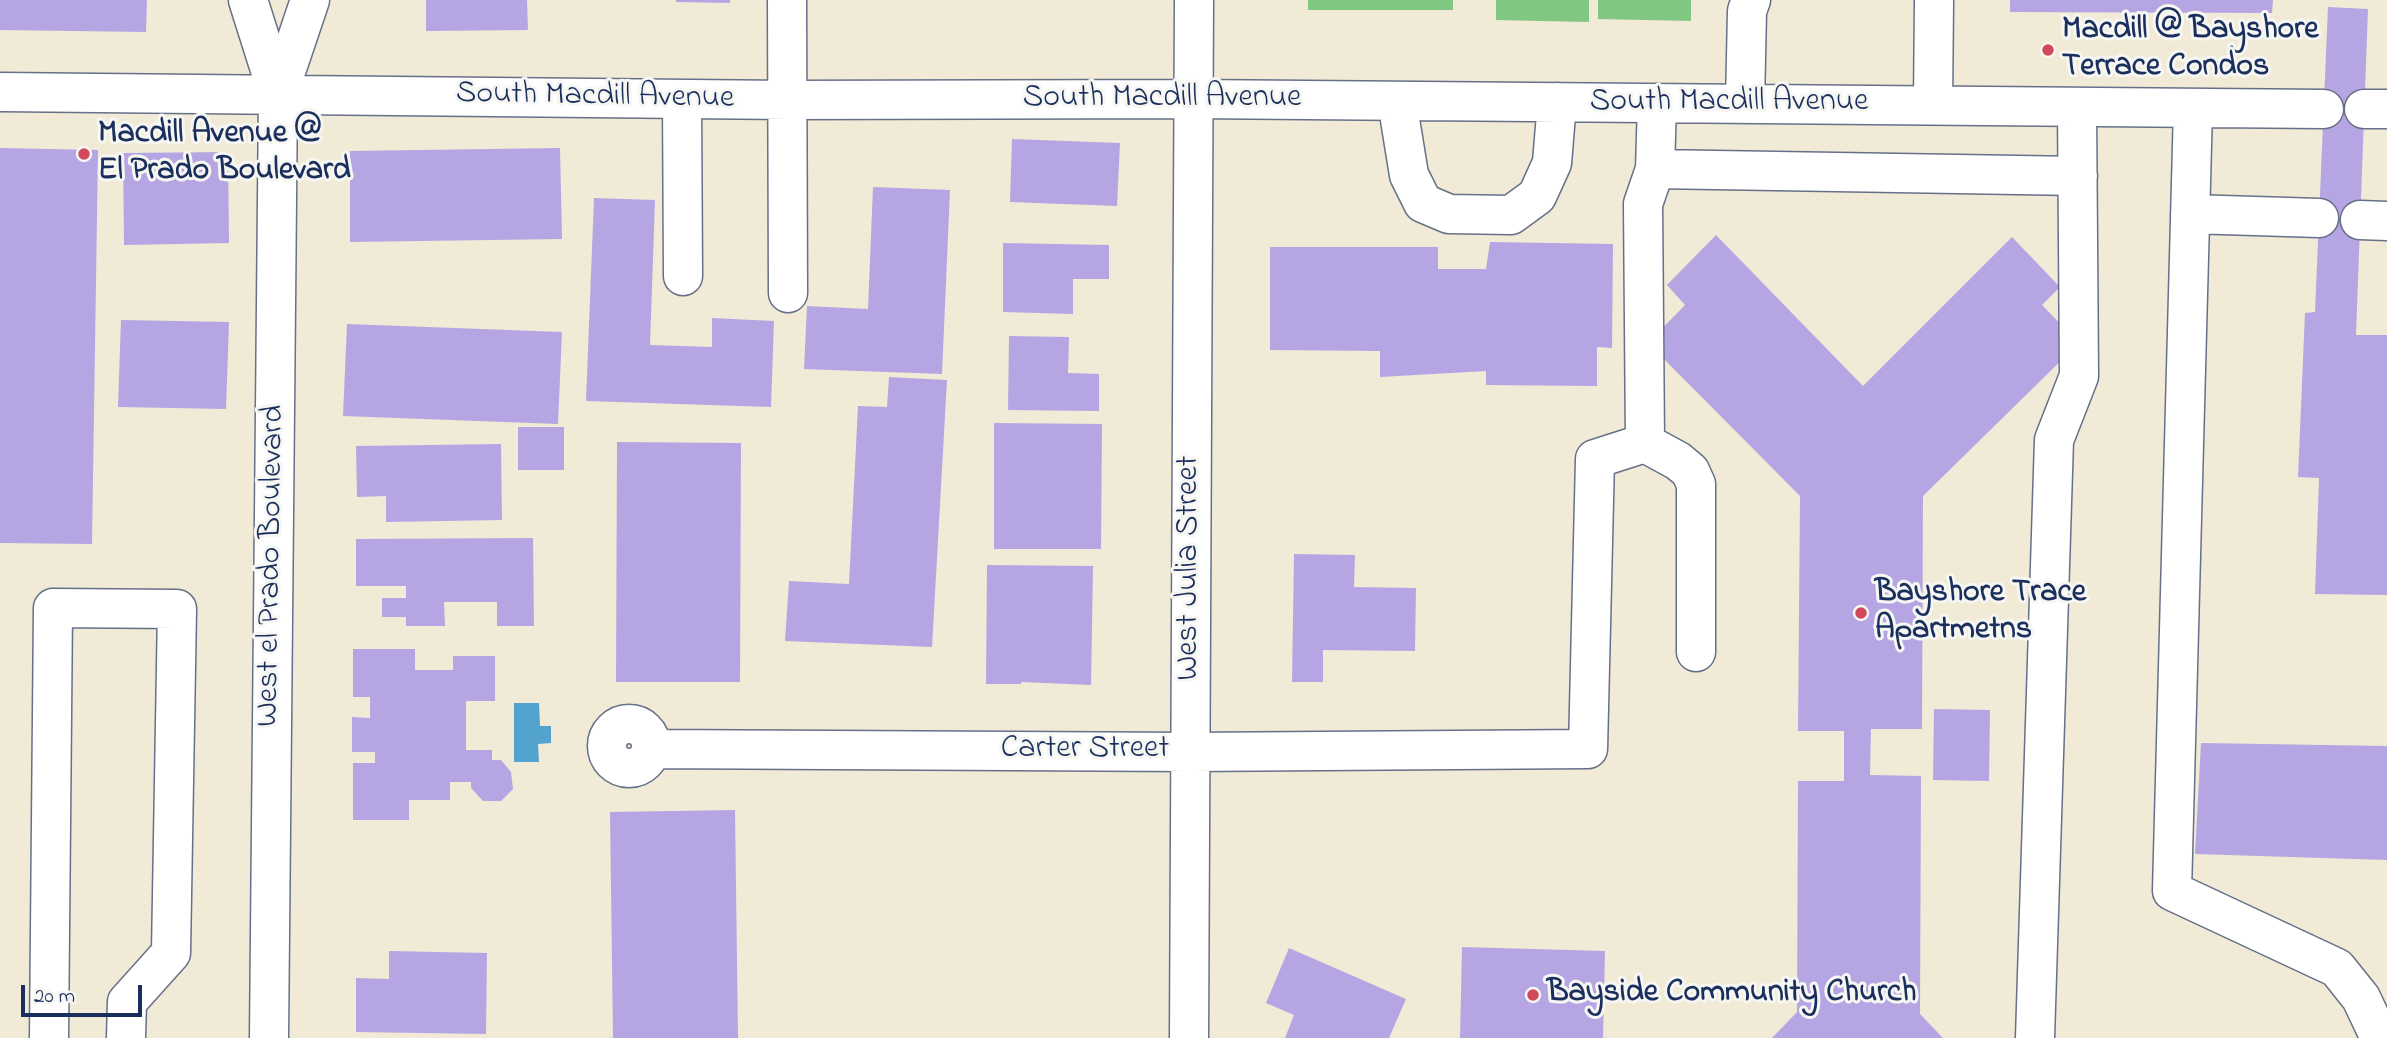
<!DOCTYPE html>
<html>
<head>
<meta charset="utf-8">
<style>
	body { margin:0 }
	#map { position:relative; width:2387px; height:1038px; overflow:hidden; background:#f0ead6; font-family:"Indie Flower",sans-serif }
	canvas { display:block }
	.scale { position:absolute; left:21px; top:985px; width:121px; height:32px; box-sizing:border-box; border:4px solid #1b2f5e; border-top:0; padding-left:9px; font-size:21px; line-height:24px; white-space:nowrap; color:#1b2f5e; -webkit-text-stroke:5px #f6f6f2; paint-order:stroke }
</style>
</head>
<body>
<div id="map">
<canvas width="2387" height="1038"></canvas>
<div class="scale">20 m</div>
</div>
<script>
const g = document.querySelector('canvas').getContext('2d');
g.lineJoin = 'round';
function fillPath(path, color) { g.fillStyle = color; g.fill(path, 'evenodd'); }
const poly = rows => new Path2D(rows.map(r => 'M' + r).join(''));
function stroke(path, color, width, dash) { g.strokeStyle = color; g.lineWidth = width; g.lineCap = dash ? 'butt' : 'round'; g.setLineDash(dash || []); g.stroke(path); }
function label(font, color, halo, rows, align = 'center') {
  g.font = font + ' "Indie Flower",sans-serif'; g.lineWidth = 6; g.setLineDash([]); g.textBaseline = 'middle'; g.strokeStyle = halo; g.fillStyle = color; for (const [text, x, y, turn = 0] of rows) {
    g.save(); g.translate(x, y); g.rotate((+turn || 0) * Math.PI / 180); g.textAlign = isNaN(turn) ? turn : align; if (halo) g.strokeText(text, 0, 0); g.fillText(text, 0, 0); g.restore();
  }
}
fillPath(poly([
	[1308,0,1453,0,1453,10,1308,10],
	[1496,0,1589,0,1589,22,1496,20],
	[1598,0,1691,0,1691,21,1598,19]
]), '#82c781');
fillPath(poly([
	[514,703,539,703,540,726,551,726,551,743,538,744,539,762,514,762]
]), '#52a3cd');
fillPath(poly([
	[0,0,147,0,146,32,0,30],
	[426,0,527,0,528,30,426,31],
	[676,0,730,0,730,3,676,2],
	[2010,0,2273,0,2272,13,2010,12],
	[2328,7,2368,9,2356,335,2387,335,2387,595,2315,594,2319,478,2298,477,2305,313,2315,312],
	[1012,139,1120,143,1117,206,1010,202],
	[0,148,98,150,92,544,0,543],
	[560,148,562,239,350,242,350,151],
	[228,152,229,243,124,245,123,153],
	[873,187,950,190,942,374,804,369,807,306,868,309],
	[594,198,655,200,650,345,712,347,712,318,774,321,771,407,586,401],
	[1716,235,1863,386,2012,237,2060,287,2042,305,2079,343,1923,496,1922,729,1871,729,1870,775,1921,776,1920,1014,1943,1038,1772,1038,1797,1012,1798,781,1844,781,1844,731,1798,731,1800,496,1648,343,1685,305,1667,285],
	[1490,242,1613,244,1612,348,1597,347,1597,386,1486,385,1486,371,1380,377,1380,351,1270,350,1270,247,1438,247,1438,269,1486,269],
	[1003,243,1109,245,1109,279,1073,279,1073,314,1003,312],
	[121,320,229,322,226,409,118,407],
	[347,324,562,332,558,424,343,416],
	[1009,336,1069,337,1068,373,1099,374,1099,411,1008,410],
	[889,377,947,380,932,647,785,641,789,581,849,584,858,406,887,407],
	[994,423,1102,424,1101,549,994,549],
	[518,427,564,427,564,470,518,470],
	[617,442,741,443,740,682,616,682],
	[501,444,502,520,386,522,386,496,357,497,356,446],
	[533,538,534,626,497,626,497,602,444,602,445,626,406,626,406,617,382,617,382,598,406,598,406,586,356,586,356,539],
	[1294,554,1355,555,1354,587,1416,588,1415,651,1323,650,1323,682,1292,682],
	[987,565,1093,566,1091,685,1021,682,1021,684,986,684],
	[353,649,415,649,415,670,453,670,453,656,495,656,495,701,466,701,466,750,492,750,492,760,501,760,511,772,513,789,501,801,483,801,471,788,471,782,450,782,450,800,409,800,409,820,353,820,353,763,375,763,375,752,352,752,352,717,370,718,370,697,353,697],
	[1934,709,1990,710,1989,781,1933,780],
	[2201,743,2387,746,2387,860,2195,854],
	[735,810,738,1038,613,1038,610,812],
	[1462,947,1605,951,1603,1038,1460,1038],
	[1289,948,1406,999,1389,1038,1285,1038,1294,1015,1266,1003],
	[389,951,487,953,486,1034,356,1032,356,978,389,979]
]), '#b5a6e3');
const minor = poly([
	[248,0,278,95,269,1038],
	[787,0,788,293],
	[0,92,788,100,1193,99,2324,109],
	[278,95,310,0],
	[682,99,683,276],
	[1397,101,1409,175,1423,203,1449,214,1511,215,1537,196,1552,163,1557,102],
	[1745,104,1747,11,1751,0],
	[1933,105,1934,0],
	[2193,108,2172,891,2337,968,2361,998,2380,1038],
	[2364,109,2387,109],
	[1655,169,2078,176],
	[2190,214,2319,218],
	[2360,220,2387,221],
	[1645,443,1678,461,1690,471,1696,484,1696,652],
	'607 746a22 22 0 1 1 44 0a22 22 0 1 1-44 0Z',
	[652,749,1190,752,1588,749,1595,459,1645,443,1643,204,1655,169,1657,103],
	[49,1038,53,608,177,609,171,953,127,1002,126,1038],
	[1189,1038,1194,0],
	[2035,1038,2054,440,2079,376,2077,107]
]);
stroke(minor, '#667088', 41);
stroke(minor, '#fff', 38);
for (const [x, y, r, color] of [
	[2048,50,7,"#d1495b"],
	[84,154,7,"#d1495b"],
	[1861,613,7,"#d1495b"],
	[1533,995,7,"#d1495b"]
]) { const dot = new Path2D(); dot.arc(x, y, r, 0, 2 * Math.PI); g.fillStyle = color; g.fill(dot); stroke(dot, '#f6f6f2', 2.5); }
label('bold 32px', '#1b2f5e', '#f6f6f2', [
	["Macdill @ Bayshore",2062,32],
	["Terrace Condos",2062,69],
	["Macdill Avenue @",98,136],
	["El Prado Boulevard",98,173],
	["Bayshore Trace",1875,595],
	["Apartmetns",1875,632],
	["Bayside Community Church",1547,995]
], 'left');
label('32px', '#1b2f5e', '#f6f6f2', [
	["South Macdill Avenue",595,98,1],
	["South Macdill Avenue",1162,100],
	["South Macdill Avenue",1729,104],
	["West el Prado Boulevard",273,566,-89],
	["West Julia Street",1191,568,-90],
	["Carter Street",1085,751]
]);
</script>
</body>
</html>
